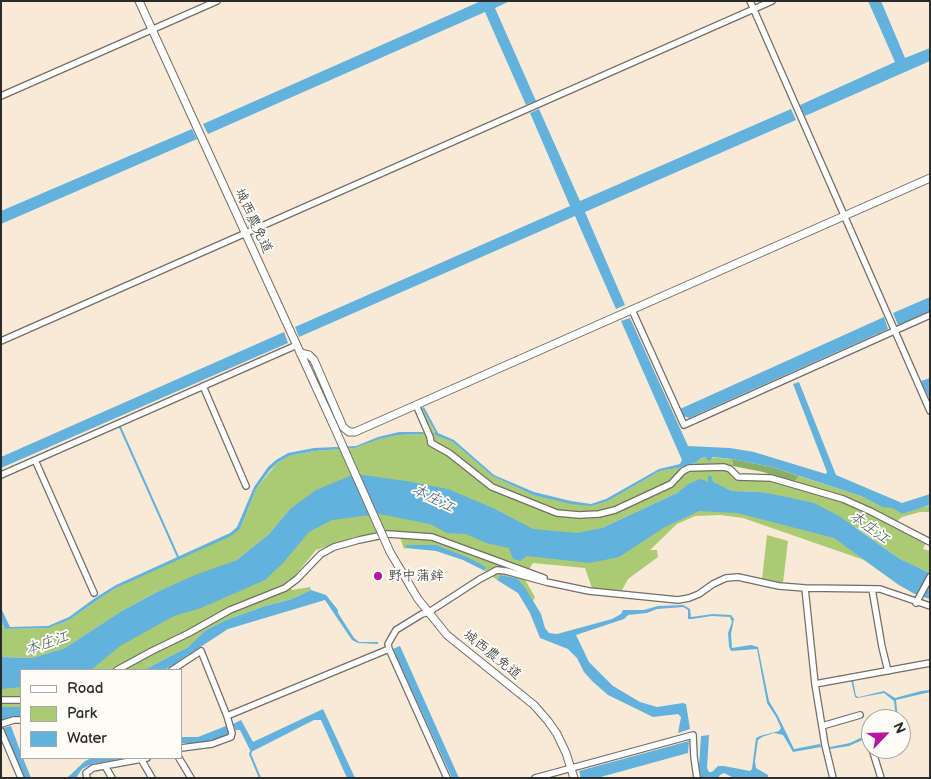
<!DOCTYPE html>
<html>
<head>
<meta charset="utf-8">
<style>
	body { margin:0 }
	#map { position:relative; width:931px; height:779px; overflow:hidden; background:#f8ead7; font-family:"Balsamiq Sans",sans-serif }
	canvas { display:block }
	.frame { position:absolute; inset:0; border:2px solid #2b2b2b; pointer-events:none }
	.legend { position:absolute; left:20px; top:669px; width:162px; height:90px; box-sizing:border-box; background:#fdfcf7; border:1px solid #a9a8a5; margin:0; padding:6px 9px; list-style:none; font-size:15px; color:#2b2b2b }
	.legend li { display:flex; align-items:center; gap:10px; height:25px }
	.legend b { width:25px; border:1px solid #a9a8a5 }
	.north { position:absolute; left:861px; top:709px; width:50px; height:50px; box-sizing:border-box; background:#fdfcf7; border:1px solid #a9a8a5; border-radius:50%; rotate:66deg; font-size:14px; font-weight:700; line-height:20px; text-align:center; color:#2b2b2b }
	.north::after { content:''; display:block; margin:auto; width:18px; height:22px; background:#b5179e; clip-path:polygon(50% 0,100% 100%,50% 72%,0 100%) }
</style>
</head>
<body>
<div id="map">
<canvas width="931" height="779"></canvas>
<div class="frame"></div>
<ul class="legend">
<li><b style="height:6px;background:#fff"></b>Road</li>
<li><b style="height:14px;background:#aacb73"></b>Park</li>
<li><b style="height:14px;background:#63b1dd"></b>Water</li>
</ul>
<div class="north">N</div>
</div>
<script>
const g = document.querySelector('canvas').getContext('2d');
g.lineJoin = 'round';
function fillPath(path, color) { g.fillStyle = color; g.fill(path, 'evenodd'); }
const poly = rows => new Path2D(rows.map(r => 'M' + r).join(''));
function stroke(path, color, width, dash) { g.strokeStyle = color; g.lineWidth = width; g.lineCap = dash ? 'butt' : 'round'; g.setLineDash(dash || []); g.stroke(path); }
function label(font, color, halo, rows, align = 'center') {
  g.font = font + ' "Balsamiq Sans","Klee One",sans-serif'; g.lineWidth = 4; g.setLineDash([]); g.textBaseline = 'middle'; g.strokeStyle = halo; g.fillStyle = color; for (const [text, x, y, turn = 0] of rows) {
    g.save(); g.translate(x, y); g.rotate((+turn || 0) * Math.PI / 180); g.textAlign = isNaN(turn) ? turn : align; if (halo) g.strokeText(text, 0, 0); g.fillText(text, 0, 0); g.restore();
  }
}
fillPath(poly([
	[422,408,435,433,434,435,453,442,492,476,533,495,592,506,608,501,660,471,678,468,697,462,701,458,706,457,732,459,733,466,729,471,736,479,771,479,794,482,799,476,861,496,882,507,893,507,902,514,919,508,930,506,930,512,920,512,902,517,896,522,927,540,923,549,930,551,930,573,900,559,857,528,761,492,732,491,712,482,688,484,677,493,602,528,586,539,531,536,445,496,290,509,269,534,237,560,157,592,120,612,65,648,32,658,1,657,1,620,5,629,49,628,69,620,96,601,116,588,240,529,256,489,277,463,289,456,314,451,355,448,378,439,399,435,423,434,423,430,416,412],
	[348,500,469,529,527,551,682,510,731,507,845,538,930,599,915,594,899,585,864,560,743,518,720,515,695,516,677,524,650,550,657,550,658,557,628,579,621,592,592,588,585,568,533,563,524,578,535,597,533,601,517,578,500,575,497,580,485,571,486,567,436,545,406,545,406,548,404,549,398,532,354,537,316,550,289,583,292,590,310,587,311,590,292,599,265,606,226,620,206,630,188,647,144,670,60,670,299,532],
	[767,535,788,541,783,583,762,579],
	[21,678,21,707,1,707,1,686]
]), '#aacb73');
fillPath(poly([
	[732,459,772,467,799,476,794,482,763,472,733,466]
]), '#87af65');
fillPath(poly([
	[481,1,510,1,495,8,536,101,526,105,485,12,208,134,203,124],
	[868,1,881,1,905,58,930,48,930,61,805,116,800,105,895,62],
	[539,109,580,201,791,109,796,120,585,212,625,305,616,309,575,216,299,337,295,327,570,206,530,113],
	[192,129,197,139,1,224,1,211],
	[930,297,930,311,898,325,893,313],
	[884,317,888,329,689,418,683,416,680,409],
	[630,318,688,446,730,448,754,452,826,474,827,472,793,384,799,382,836,475,902,503,930,494,930,505,902,514,893,508,882,507,861,496,772,467,732,459,712,457,710,461,707,460,706,457,701,458,697,462,678,468,660,471,608,501,592,506,571,504,533,495,492,476,453,442,434,435,435,432,422,408,424,407,438,433,454,440,494,475,534,492,571,501,591,504,606,499,659,469,680,464,682,460,621,321],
	[284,332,288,343,1,468,1,457],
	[930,378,930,400,921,381],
	[399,432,423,432,423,434,399,435,379,439,355,448,314,451,289,456,277,463,270,470,256,489,240,529,231,536,116,588,96,601,69,620,49,628,5,629,1,620,1,608,10,627,48,626,69,617,95,598,116,585,230,533,237,527,254,487,268,467,276,460,288,453,314,448,356,446,378,437],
	[363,475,406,481,448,489,495,509,533,529,577,533,602,528,677,493,688,484,701,479,708,482,708,476,711,476,713,482,732,491,761,492,787,497,814,503,839,516,900,559,930,573,930,599,915,594,899,585,834,538,737,513,699,511,665,527,619,557,590,563,527,556,520,561,517,560,513,559,509,548,486,543,466,534,447,533,430,524,379,514,332,520,309,532,283,563,265,580,201,608,174,616,120,646,91,670,21,670,21,687,1,689,1,657,32,658,65,648,120,612,157,592,195,575,237,560,269,534,290,509,316,490,350,476],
	[406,545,436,545,469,558,486,567,485,571,463,560,436,551,406,548],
	[500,575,517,578,526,589,541,614,545,628,549,633,557,634,612,619,621,614,623,610,644,610,658,606,683,605,690,609,691,617,713,614,731,615,734,619,731,634,732,648,751,645,758,647,769,701,778,716,794,749,820,744,821,747,793,752,783,735,774,733,762,737,758,740,755,761,756,768,768,775,768,778,734,778,724,773,720,775,718,778,701,778,699,766,701,736,709,735,707,768,709,772,712,772,718,766,724,766,750,771,752,769,756,738,760,736,779,731,781,728,776,717,767,703,757,649,731,651,729,646,728,633,732,622,730,617,712,616,692,619,688,619,688,610,683,607,657,609,647,613,628,615,624,619,576,635,589,662,613,686,640,702,657,707,683,703,686,704,690,729,678,733,681,717,678,714,653,717,608,695,592,681,584,672,577,658,568,649,540,638,530,613,518,593,497,580],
	[311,590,326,595,338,610,338,613,354,638,359,642,378,642,378,644,358,643,352,640,325,600,228,629,165,670,144,670,188,647,206,630,226,620,265,606,292,599],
	[400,646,459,778,452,778,393,649],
	[851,680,853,680,856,696,859,697,884,691,895,698,921,691,930,690,930,692,896,700,898,719,896,719,894,701,884,693,857,698,855,697],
	[1,707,21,707,21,717,7,718,2,722],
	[323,709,355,778,347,778,321,720,314,720,251,752,240,730,236,730,233,724,241,720,253,742],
	[11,726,21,753,21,758,23,758,31,778,23,778,2,728],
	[226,726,229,734,214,741,200,743,181,743,181,737,198,737],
	[871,733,871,736,849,746,830,749,830,747,850,743],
	[689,741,688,753,597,778,581,778,579,771],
	[92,758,125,758,92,764,82,769,76,778,67,778,85,761]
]), '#63b1dd');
stroke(poly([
	[120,427,178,557],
	[251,752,250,754,260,778]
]), '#63b1dd', 2);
const minor = poly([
	[750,1,930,411],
	[1,96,217,1],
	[632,310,684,425,930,315],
	[1,341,772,1],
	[203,386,246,486],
	[416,405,430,437,431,443,449,453,492,487,557,513,579,515,599,514,615,510,671,484,683,471,689,468,724,467,730,469,738,477,771,478,843,499,870,511,930,542],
	[35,460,94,593],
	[1,475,297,345],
	[805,588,815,684,825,745,833,778],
	[872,589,882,647,888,671],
	[916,603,930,577],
	[117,670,152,651,189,633,230,610,285,588,297,579,321,554,334,547,359,540,388,534,432,537,544,578],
	[172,670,201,651,227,716],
	[815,684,930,663],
	[1,700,21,700],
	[1,724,14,720,21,720],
	[822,726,860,715],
	[1,731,21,778],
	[181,748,212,744,231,737,232,733,227,716,389,649],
	[872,749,881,778],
	[179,758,191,778],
	[141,759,152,778],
	[105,766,112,778],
	[87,778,86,773,93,768,147,758],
	[447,778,389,649,388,644,396,630,422,614,429,612,480,579,497,570,506,571,546,582,589,591,678,600,689,598,699,594,713,584,726,578,738,577,779,586,805,588,880,589,930,606],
	[535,778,693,735,694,757,697,778]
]);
const tertiary = poly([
	[139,1,332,422],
	[300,353,309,355,314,360,343,427,349,432,355,432,930,178],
	[390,552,418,599,447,635,534,705,548,721,557,734,566,753,574,778]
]);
stroke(minor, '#736e67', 8);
stroke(tertiary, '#736e67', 9);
stroke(minor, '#fff', 5.5);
stroke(tertiary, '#fff', 7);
const tertiaryBridge = poly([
	[332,422,390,552]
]);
stroke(tertiaryBridge, '#736e67', 9, []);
stroke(tertiaryBridge, '#fff', 7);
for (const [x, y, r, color] of [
	[378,576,5,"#b5179e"]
]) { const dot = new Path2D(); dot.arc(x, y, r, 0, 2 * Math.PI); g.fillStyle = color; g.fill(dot); stroke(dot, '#fdfcf7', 2); }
label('14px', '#2b2b2b', '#fdfcf7', [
	["城西農免道",253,221,65],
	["城西農免道",492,655,39]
]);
label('14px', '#2b2b2b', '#fdfcf7', [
	["野中蒲鉾",388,576]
], 'left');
label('italic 15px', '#3f5a69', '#fdfcf7', [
	["本庄江",433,499,27],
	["本庄江",869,528,36],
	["本庄江",47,644,-19]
]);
</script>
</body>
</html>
